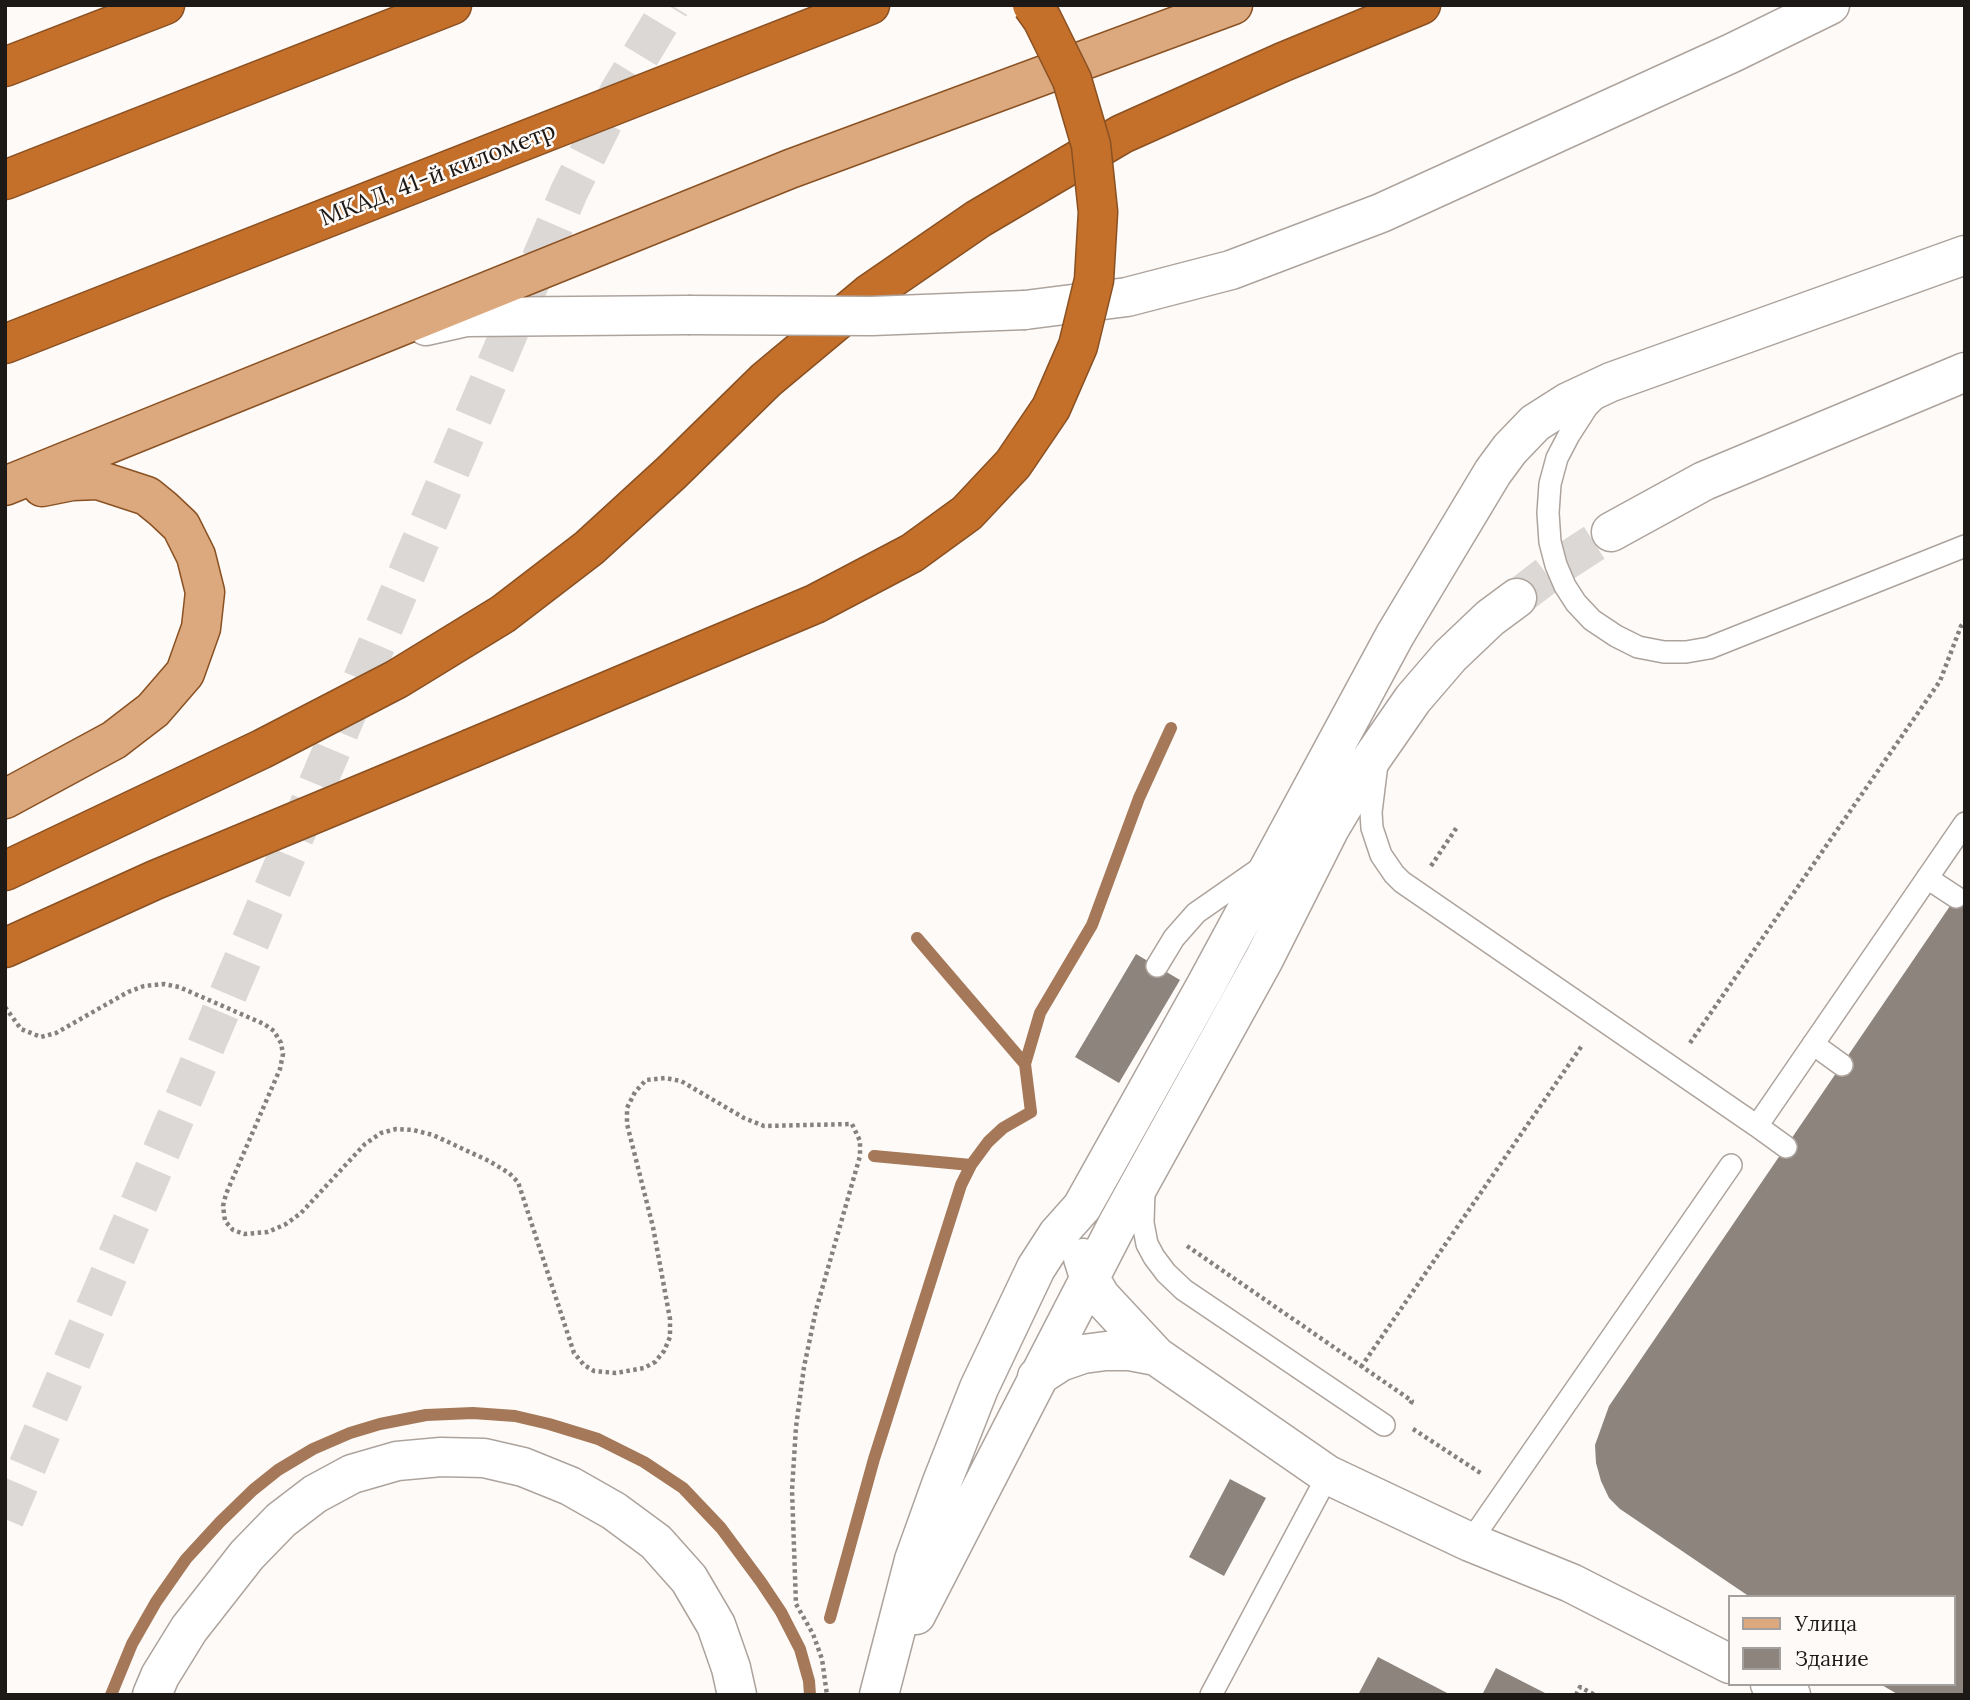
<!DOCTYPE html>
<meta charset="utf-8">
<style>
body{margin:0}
#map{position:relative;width:1970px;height:1700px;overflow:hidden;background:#fefaf7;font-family:Lora,serif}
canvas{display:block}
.frame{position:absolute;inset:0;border:7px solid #1d1917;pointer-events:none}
.legend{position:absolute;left:1728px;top:1595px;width:228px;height:91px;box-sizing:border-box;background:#fefaf7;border:2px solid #a4a09d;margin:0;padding:9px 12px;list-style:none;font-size:21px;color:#1d1917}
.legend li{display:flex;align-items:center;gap:14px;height:35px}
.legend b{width:35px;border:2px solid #a4a09d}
</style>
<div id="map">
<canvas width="1970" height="1700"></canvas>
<div class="frame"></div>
<ul class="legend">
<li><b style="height:9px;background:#dca97f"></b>Улица</li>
<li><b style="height:19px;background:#8d847e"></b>Здание</li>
</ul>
</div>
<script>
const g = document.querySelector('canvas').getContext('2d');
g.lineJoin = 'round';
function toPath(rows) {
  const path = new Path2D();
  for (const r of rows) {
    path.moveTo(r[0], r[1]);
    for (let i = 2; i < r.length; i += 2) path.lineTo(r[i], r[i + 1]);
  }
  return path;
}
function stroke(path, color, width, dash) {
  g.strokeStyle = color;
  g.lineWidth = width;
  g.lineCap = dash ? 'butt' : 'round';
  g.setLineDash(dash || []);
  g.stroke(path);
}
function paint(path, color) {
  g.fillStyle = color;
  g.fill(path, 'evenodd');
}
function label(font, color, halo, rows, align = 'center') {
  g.font = font + ' Lora,serif';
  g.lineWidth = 5;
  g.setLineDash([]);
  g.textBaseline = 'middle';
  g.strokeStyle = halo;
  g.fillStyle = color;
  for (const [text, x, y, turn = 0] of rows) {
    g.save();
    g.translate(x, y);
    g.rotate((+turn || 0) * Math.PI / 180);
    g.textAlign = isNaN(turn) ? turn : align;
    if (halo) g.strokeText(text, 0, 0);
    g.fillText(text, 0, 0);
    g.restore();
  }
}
stroke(toPath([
 [917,938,1025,1064],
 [874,1156,971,1165],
 [830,1618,874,1459,961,1185,971,1165,988,1142,1003,1128,1031,1112,1025,1064,1040,1013,1092,925,1139,798,1171,728],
 [111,1695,132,1644,156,1602,186,1559,220,1522,253,1490,278,1470,313,1449,350,1433,380,1424,426,1415,473,1413,515,1416,549,1424,598,1439,644,1462,683,1488,721,1528,761,1582,781,1612,800,1649,809,1681,810,1695]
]), '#a47858', 12);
paint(toPath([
 [1965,884,1965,1692,1958,1695,1899,1695,1880,1684,1954,1684,1954,1597,1750,1597,1620,1509,1609,1498,1601,1481,1596,1463,1595,1445,1609,1406],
 [1136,954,1180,980,1119,1083,1075,1057],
 [1230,1479,1266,1498,1224,1576,1189,1557],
 [1378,1657,1451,1695,1358,1695],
 [1496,1668,1549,1695,1482,1695]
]), '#8d847e');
stroke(toPath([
 [1517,598,1563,563,1611,532]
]), '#dcd8d5', 38, [38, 19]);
stroke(toPath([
 [5,1519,569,192,619,91,671,5]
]), '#dcd8d5', 38, [38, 19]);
const lane = toPath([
 [1597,397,1587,407,1569,435,1557,458,1550,484,1548,513,1550,542,1556,565,1565,586,1576,603,1592,620,1616,636,1638,647,1664,652,1686,652,1709,648,1965,546],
 [1377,764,1371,812,1372,828,1381,855,1394,874,1402,882,1757,1126,1965,823],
 [1927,878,1956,897],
 [1157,966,1174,938,1196,913,1262,867],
 [1813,1044,1842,1065],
 [1757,1126,1786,1147],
 [1144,1190,1143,1223,1147,1244,1154,1257,1166,1273,1184,1290,1384,1425],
 [1470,1542,1731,1165],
 [1211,1695,1328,1475]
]);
const street = toPath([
 [1025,310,1127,297,1231,270,1381,213,1732,53,1830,5],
 [426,326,466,317,688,315],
 [1611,532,1704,481,1965,372],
 [1083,1258,1089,1277,1101,1297,1156,1356,1328,1475,1470,1542,1571,1583,1730,1664],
 [1037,1377,1060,1362,1083,1354,1106,1351,1130,1351,1156,1356],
 [916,1615,1117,1225,1264,959,1330,828,1370,761,1413,699,1450,656,1490,618,1517,598],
 [1770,1684,1791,1695],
 [152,1695,160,1676,189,1629,247,1555,281,1520,315,1494,352,1474,397,1461,441,1457,484,1458,523,1467,570,1486,614,1511,656,1542,689,1579,716,1625,731,1668,737,1695],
 [879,1695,914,1560,942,1482,979,1388,1036,1268,1058,1234,1082,1207,1206,985,1395,635,1493,472,1510,449,1535,423,1568,402,1611,382,1965,255]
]);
const primary = toPath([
 [5,486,790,169,1233,5],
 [5,799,114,740,153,710,185,673,201,628,205,592,196,556,181,526,163,509,147,496,98,480,72,481,42,487]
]);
const highway = toPath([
 [5,67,165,5],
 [5,180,452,5],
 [5,344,870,5],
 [5,871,262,749,397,679,503,614,589,548,671,473,766,380,869,294,978,219,1122,134,1283,62,1421,5],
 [5,948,155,880,470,749]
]);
stroke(lane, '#ada39d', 24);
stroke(street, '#ada39d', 41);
stroke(primary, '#8a5123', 41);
stroke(highway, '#8a5123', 41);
stroke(toPath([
 [1431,866,1457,827],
 [5,1007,21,1029,41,1037,56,1033,128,992,144,986,164,984,179,987,264,1024,274,1031,281,1043,283,1054,280,1069,226,1194,223,1206,225,1221,233,1230,244,1234,268,1232,286,1224,301,1213,365,1144,381,1133,396,1129,413,1130,433,1135,489,1161,509,1173,518,1182,574,1353,584,1365,594,1371,616,1373,644,1368,655,1362,664,1351,670,1337,670,1319,653,1227,627,1124,627,1108,635,1092,646,1080,665,1078,681,1081,744,1118,764,1126,852,1124,860,1141,860,1156,816,1310,804,1367,796,1427,792,1490,796,1604,813,1634,822,1659,827,1695],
 [1690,1043,1940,681,1961,626,1965,621],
 [1187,1246,1412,1401,1409,1406],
 [1361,1367,1583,1044],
 [1413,1429,1482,1474],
 [1576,1695,1580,1687,1595,1695]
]), '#85817f', 4.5, [3.5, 3.5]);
stroke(lane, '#fff', 21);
stroke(street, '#fff', 38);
stroke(primary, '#dca97f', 38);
stroke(highway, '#c46f2a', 38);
const streetBridge = toPath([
 [688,315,872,316,1025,310]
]);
const highwayBridge = toPath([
 [470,749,815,604,912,553,967,513,1013,464,1051,408,1078,346,1094,280,1098,212,1091,145,1072,80,1042,19,1032,5]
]);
stroke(streetBridge, '#ada39d', 41, []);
stroke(highwayBridge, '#8a5123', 41, []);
stroke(streetBridge, '#fff', 38);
stroke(highwayBridge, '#c46f2a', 38);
label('24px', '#1d1917', '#fefaf7', [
 ["МКАД, 41-й километр",438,175,-21]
]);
</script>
